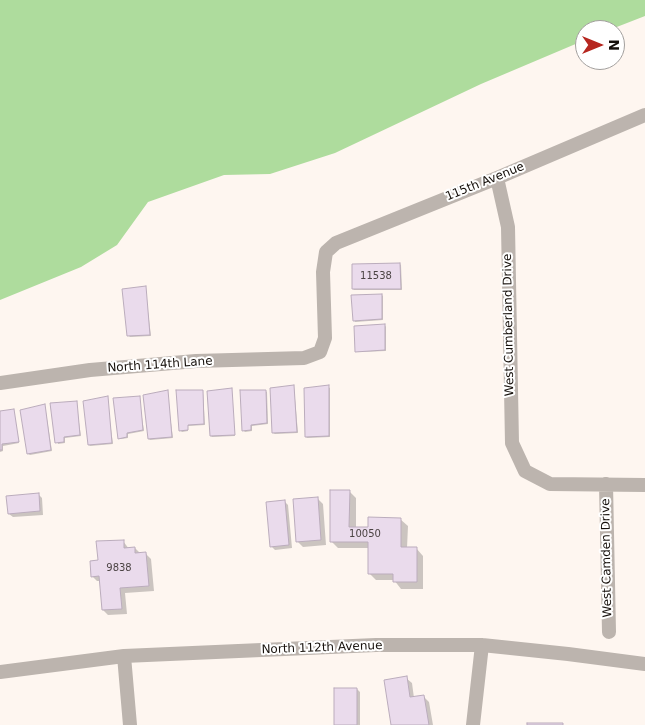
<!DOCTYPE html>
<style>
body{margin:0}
#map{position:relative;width:645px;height:725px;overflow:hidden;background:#fef6f0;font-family:"DejaVu Sans",sans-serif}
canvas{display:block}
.north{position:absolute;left:575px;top:20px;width:50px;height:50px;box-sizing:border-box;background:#fff;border:1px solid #a29f9d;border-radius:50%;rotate:90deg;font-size:14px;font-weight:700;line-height:20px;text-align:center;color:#16100b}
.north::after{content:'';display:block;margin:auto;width:18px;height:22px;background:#b62720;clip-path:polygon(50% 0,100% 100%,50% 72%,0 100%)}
</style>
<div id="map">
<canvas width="645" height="725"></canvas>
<div class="north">N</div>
</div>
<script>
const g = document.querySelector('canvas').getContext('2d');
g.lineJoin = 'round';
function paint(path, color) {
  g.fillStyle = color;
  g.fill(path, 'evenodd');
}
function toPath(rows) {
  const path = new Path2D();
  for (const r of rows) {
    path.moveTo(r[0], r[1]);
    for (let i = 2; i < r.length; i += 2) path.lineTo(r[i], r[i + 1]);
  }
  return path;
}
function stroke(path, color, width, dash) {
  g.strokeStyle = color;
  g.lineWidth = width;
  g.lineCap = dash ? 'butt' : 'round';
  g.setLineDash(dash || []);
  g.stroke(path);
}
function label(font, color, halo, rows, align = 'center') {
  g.font = font + ' "DejaVu Sans",sans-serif';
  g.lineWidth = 4;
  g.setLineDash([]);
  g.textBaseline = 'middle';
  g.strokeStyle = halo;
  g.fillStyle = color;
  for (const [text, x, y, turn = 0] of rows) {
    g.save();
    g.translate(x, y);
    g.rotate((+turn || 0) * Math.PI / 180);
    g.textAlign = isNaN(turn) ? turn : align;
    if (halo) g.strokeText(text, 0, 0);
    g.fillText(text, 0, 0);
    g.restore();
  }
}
paint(toPath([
 [0,0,645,0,645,16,609,30,585,30,585,40,481,84,335,153,270,174,224,175,148,202,117,245,81,267,0,300]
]), '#aedc9d');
paint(toPath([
 [400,264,401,265,402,290,354,290,353,289],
 [145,287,151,336,130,337,129,336],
 [382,295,383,296,383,320,355,322,354,320],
 [385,325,386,327,386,351,358,352,357,351],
 [294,387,298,433,275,434,273,433],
 [328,387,330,388,330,437,307,438,306,437],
 [231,390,235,436,212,437,211,436],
 [202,391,203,393,205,425,188,426,188,431,182,432,180,430],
 [265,391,267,392,268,424,252,426,252,431,245,432,243,430],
 [167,392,173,438,150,440,149,439],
 [139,397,144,431,128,434,128,438,121,439,120,438],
 [107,398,113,444,90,446,89,445],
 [76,402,81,436,65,438,65,443,58,444,52,405],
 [45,406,52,451,30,455,28,454],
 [14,411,19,443,3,446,3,451,0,452,0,412],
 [349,491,356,498,356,528,370,528,400,519,408,526,407,548,416,548,423,556,423,589,401,589,394,580,376,580,369,573,369,548,338,548,331,541],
 [38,494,42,498,43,515,13,517,9,514],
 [317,498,323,504,326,545,303,547,297,541],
 [284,501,288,505,292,548,275,550,271,546],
 [123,541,129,549,135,548,141,554,146,554,151,559,154,591,125,593,127,614,108,615,103,610,101,581,97,581,92,576,99,562],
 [406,678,412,683,414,698,423,696,429,702,433,725,393,725],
 [357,689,360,692,360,725,335,725]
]), '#0003');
const building = toPath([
 [400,263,401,289,352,289,352,264,400,263],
 [146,286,150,335,127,336,122,289,146,286],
 [382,294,382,319,353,321,351,295,382,294],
 [385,324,385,350,355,352,354,326,385,324],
 [294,385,297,432,272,433,270,388,294,385],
 [329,385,329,436,305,437,304,388,329,385],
 [232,388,235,435,210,436,207,391,232,388],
 [168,390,172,437,148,439,143,395,168,390],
 [176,390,203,390,204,424,188,425,188,430,179,431,176,390],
 [240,390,266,390,267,423,251,425,251,430,242,431,240,390],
 [108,396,112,443,88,445,83,401,108,396],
 [140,396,143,430,127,433,127,437,118,439,113,398,140,396],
 [77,401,80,435,64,437,64,442,55,443,50,403,77,401],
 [45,404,51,450,27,454,20,410,45,404],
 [14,409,19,442,2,444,2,450,0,450,0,411,14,409],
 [330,490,350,490,349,527,368,527,368,517,401,518,401,547,417,547,417,582,393,582,393,574,368,574,368,542,330,542,330,490],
 [39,493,40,511,8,514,6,496,39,493],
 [318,497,321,540,296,542,293,499,318,497],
 [285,500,289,545,270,547,266,502,285,500],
 [124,540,124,548,135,547,135,553,146,552,149,586,120,588,122,609,102,610,99,576,91,577,90,561,98,560,96,541,124,540],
 [407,676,410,697,424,695,429,725,391,725,384,680,407,676],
 [334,688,357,688,357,725,334,725,334,688],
 [527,723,563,723,563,725,527,725,527,723]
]);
paint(building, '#eadbec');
stroke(building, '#bbacbc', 1);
stroke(toPath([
 [497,178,508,227,512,443,525,471,550,484,645,485],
 [0,383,90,370,196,361,304,358,320,352,325,338,323,272,326,252,336,243,497,178,645,115],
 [606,484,609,632],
 [124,656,130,725],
 [0,672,124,656,376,645,482,645,568,654,645,664],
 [473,725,482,645]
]), '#bcb4ae', 14);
label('10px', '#4b4343', null, [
 ["11538",376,276],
 ["10050",365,534],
 ["9838",119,568]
]);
label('12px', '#16100b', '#fff', [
 ["115th Avenue",485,182,-22],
 ["West Cumberland Drive",509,325,-91],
 ["North 114th Lane",160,365,-4],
 ["West Camden Drive",607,558,-91],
 ["North 112th Avenue",322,648,-2]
]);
</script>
